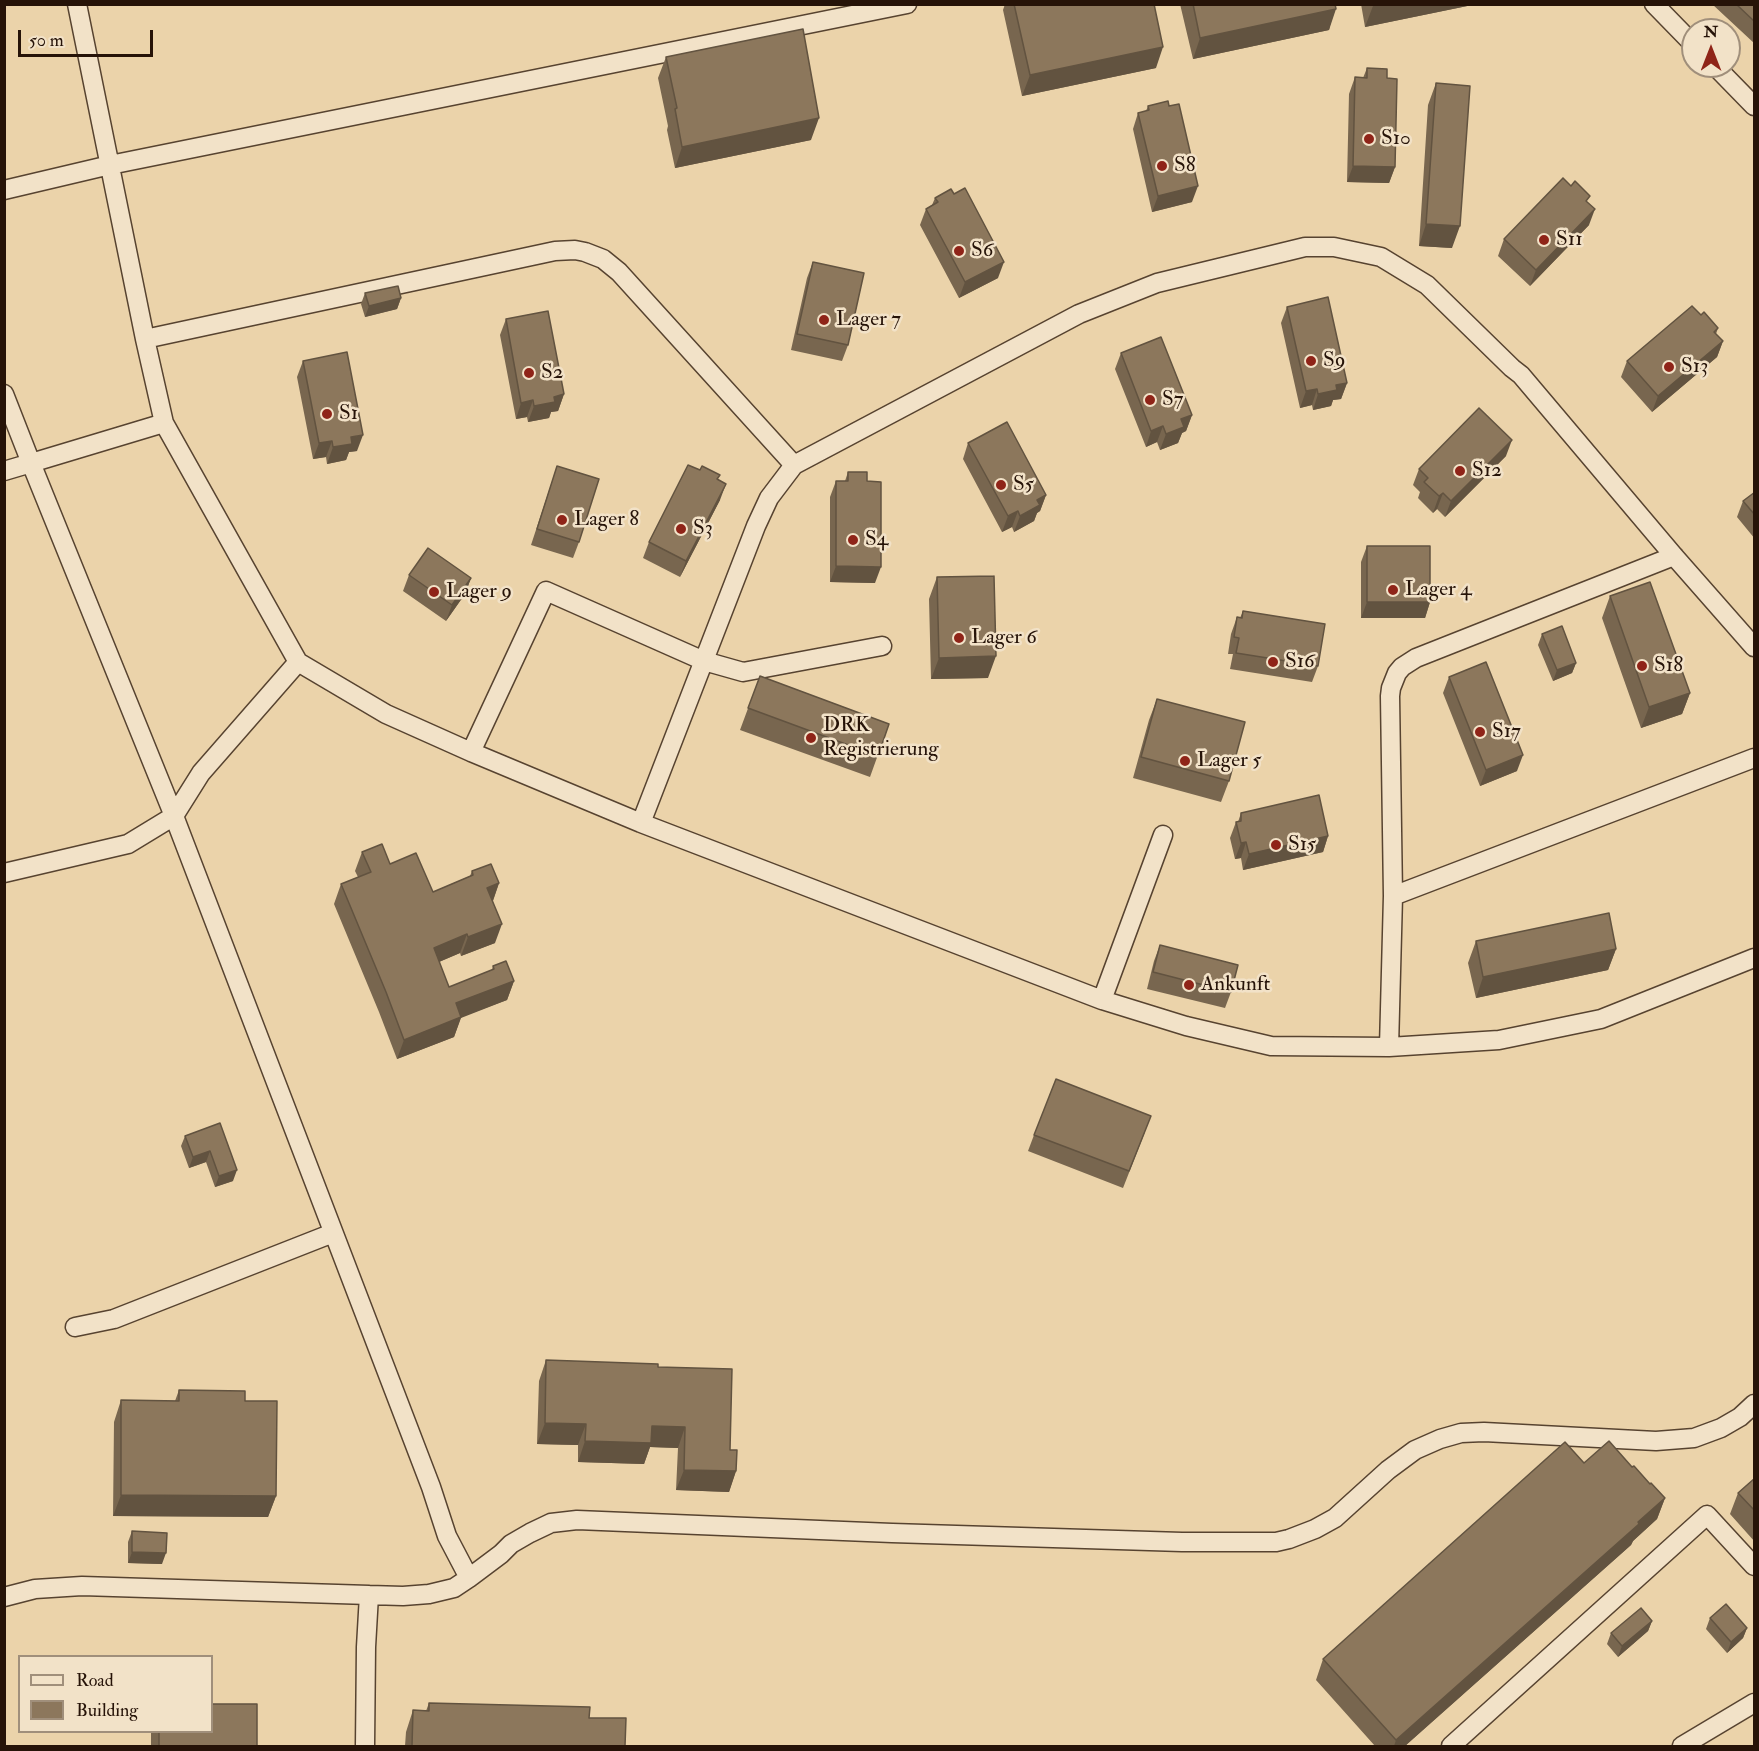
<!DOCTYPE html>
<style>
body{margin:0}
#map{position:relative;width:1759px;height:1751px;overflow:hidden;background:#ebd3aa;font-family:"IM FELL Double Pica",serif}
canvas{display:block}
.frame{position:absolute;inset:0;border:6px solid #261308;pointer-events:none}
.legend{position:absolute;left:18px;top:1655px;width:195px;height:78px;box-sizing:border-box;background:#f2e2c8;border:2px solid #a08f7b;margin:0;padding:8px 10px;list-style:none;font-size:18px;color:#261308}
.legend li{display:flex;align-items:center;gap:12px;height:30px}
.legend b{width:30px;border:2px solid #a08f7b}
.north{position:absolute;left:1681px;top:18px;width:60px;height:60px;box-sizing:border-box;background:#f2e2c8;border:2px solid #a08f7b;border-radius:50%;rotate:0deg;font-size:16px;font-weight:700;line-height:24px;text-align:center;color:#261308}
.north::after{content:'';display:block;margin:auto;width:21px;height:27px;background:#8f2418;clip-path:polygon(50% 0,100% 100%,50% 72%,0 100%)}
.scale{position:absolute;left:18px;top:30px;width:135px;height:27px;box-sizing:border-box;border:3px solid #261308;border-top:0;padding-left:8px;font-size:18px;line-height:21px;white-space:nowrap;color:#261308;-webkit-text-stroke:4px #f2e2c8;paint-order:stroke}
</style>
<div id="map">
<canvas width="1759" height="1751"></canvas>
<div class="frame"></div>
<ul class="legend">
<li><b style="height:8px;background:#f2e2c8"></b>Road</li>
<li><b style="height:16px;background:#8c775c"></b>Building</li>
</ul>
<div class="north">N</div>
<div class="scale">50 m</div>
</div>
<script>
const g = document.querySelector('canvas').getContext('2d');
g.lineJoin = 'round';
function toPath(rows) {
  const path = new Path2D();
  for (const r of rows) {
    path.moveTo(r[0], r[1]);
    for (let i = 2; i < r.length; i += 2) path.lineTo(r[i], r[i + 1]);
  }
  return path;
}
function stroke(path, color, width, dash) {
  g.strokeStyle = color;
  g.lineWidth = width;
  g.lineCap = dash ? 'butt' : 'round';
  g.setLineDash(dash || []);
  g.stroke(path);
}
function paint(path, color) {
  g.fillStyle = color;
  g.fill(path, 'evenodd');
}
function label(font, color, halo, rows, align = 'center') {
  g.font = font + ' "IM FELL Double Pica",serif';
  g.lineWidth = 5;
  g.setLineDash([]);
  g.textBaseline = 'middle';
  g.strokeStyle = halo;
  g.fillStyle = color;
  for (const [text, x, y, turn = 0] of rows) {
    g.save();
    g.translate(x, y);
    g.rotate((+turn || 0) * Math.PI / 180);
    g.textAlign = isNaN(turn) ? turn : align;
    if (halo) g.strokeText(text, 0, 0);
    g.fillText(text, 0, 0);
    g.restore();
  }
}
const minor = toPath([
 [77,4,145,339,164,423,298,662,386,714,471,752,641,823,1102,1000,1186,1026,1271,1046,1389,1047,1499,1040,1601,1019,1754,958],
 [1654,4,1693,44],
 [1715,66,1754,106],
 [4,190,110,165,907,4],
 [145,339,555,251,575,250,585,252,603,259,619,272,794,465,769,498,756,526,641,823],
 [4,394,31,463,4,471],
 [164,423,31,463,174,816,431,1487,447,1536,469,1578,501,1554,511,1544,530,1533,551,1523,577,1520,892,1533,1182,1542,1276,1542,1289,1539,1315,1529,1335,1518,1388,1470,1415,1450,1440,1439,1461,1433,1484,1432,1656,1441,1694,1438,1721,1428,1740,1417,1754,1404],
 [794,465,1079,314,1157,283,1305,247,1334,247,1381,257,1427,285,1512,368,1521,375,1674,556,1754,647],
 [471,752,546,591,704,661,743,672,882,646],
 [4,873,128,844,174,816,201,773,298,662],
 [1393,896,1754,758],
 [1102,1000,1163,835],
 [1389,1047,1393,896,1390,696,1391,688,1397,673,1402,667,1416,658,1674,556],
 [75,1327,114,1319,333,1233],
 [369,1595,403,1596,429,1594,454,1588,469,1578],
 [4,1597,35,1589,82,1586,369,1595,366,1647,365,1746],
 [1451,1746,1707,1515,1754,1566],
 [1682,1746,1754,1703]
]);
stroke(minor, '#574330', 21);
stroke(minor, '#f2e2c8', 18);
paint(toPath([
 [1005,4,1154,4,1156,68,1022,96,1003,10],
 [1180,4,1335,4,1329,30,1193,59],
 [1361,4,1477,4,1365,27],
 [1712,4,1755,4,1755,44],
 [666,57,811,140,675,168,667,130,668,126,658,78],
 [1367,68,1395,167,1389,183,1347,182,1349,94,1355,77,1363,78],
 [1436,83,1452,248,1419,246,1428,105],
 [1148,106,1192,202,1152,212,1133,129,1138,113,1146,111],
 [954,194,998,278,959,298,920,225,926,209,932,205,935,198],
 [1588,202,1589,225,1530,286,1498,256,1504,239],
 [813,262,848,345,842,361,791,350,807,278],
 [365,293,401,298,397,309,365,317,361,304],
 [1287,307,1347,383,1341,399,1333,400,1331,406,1313,410,1312,405,1300,408,1281,323],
 [1701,315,1718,328,1716,334,1723,341,1717,357,1652,412,1621,377,1627,361],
 [506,319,564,394,558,411,551,412,549,418,528,422,527,417,516,419,500,335],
 [1121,353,1192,415,1186,431,1182,433,1178,443,1160,450,1157,442,1146,447,1115,369],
 [303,361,357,451,349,452,346,460,327,464,326,457,313,459,297,377],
 [968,443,1046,495,1040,511,1037,513,1034,521,1014,532,1012,527,1002,532,963,459],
 [1506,456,1445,517,1437,509,1433,513,1418,498,1420,492,1413,485,1419,469],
 [557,466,579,542,573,558,531,545],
 [848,472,867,481,875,583,830,582,830,497,836,481,845,481],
 [718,480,720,500,680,577,643,558,649,542],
 [1755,492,1755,539,1737,517,1743,501],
 [1367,546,1430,602,1425,618,1361,618,1361,562],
 [409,575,471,578,465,594,446,621,403,591],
 [937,577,988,678,931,679,929,599],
 [1610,596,1690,693,1682,714,1641,728,1602,618],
 [1243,611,1318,666,1312,682,1230,669,1233,654,1228,654,1231,634,1237,617,1240,618],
 [1542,634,1576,663,1572,673,1553,681,1538,645],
 [760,676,889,724,870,777,740,730],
 [1449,677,1517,771,1480,786,1443,693],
 [1157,699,1229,781,1221,802,1133,778,1149,720],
 [1241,813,1328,836,1323,852,1243,870,1241,858,1235,859,1230,838,1236,822,1238,822],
 [362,852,390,864,433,892,470,876,472,871,499,883,493,901,495,943,461,956,460,953,439,962,449,987,492,970,493,966,514,981,507,1000,461,1017,454,1037,397,1059,379,1012,334,904,341,884,358,877,355,871],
 [1476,941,1616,949,1608,970,1476,998,1468,963],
 [1160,945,1231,992,1225,1008,1147,989,1154,961],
 [220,1123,233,1181,215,1187,206,1162,189,1168,181,1146,185,1136],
 [1145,1132,1123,1188,1028,1151,1034,1135],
 [546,1360,658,1367,730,1450,736,1471,729,1492,676,1490,678,1448,650,1447,644,1464,578,1462,578,1445,537,1444,539,1381],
 [179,1390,245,1401,276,1496,268,1517,113,1516,114,1422,121,1400,175,1401],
 [1584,1463,1632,1467,1665,1498,1657,1519,1633,1541,1631,1545,1405,1746,1375,1746,1316,1680,1323,1659],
 [1755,1478,1755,1542,1730,1514,1738,1493],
 [132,1531,162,1564,128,1563,128,1542],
 [1710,1618,1747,1628,1743,1638,1727,1653,1706,1629],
 [1652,1621,1648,1631,1618,1657,1607,1644,1611,1633],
 [429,1703,589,1718,625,1746,405,1746,406,1732,413,1710,426,1711],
 [151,1731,212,1731,257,1746,151,1746]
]), '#78664f');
paint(toPath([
 [1380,4,1477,4,1365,27,1373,6],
 [1336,9,1329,30,1193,59,1200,38],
 [1163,47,1156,68,1022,96,1030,75],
 [819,118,811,140,675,168,682,147],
 [1353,166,1395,167,1389,183,1347,182],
 [1198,186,1192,202,1152,212,1158,196],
 [1595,209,1589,225,1530,286,1536,270],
 [1426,224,1460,226,1452,248,1419,246],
 [1004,262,998,278,959,298,965,282],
 [401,298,397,309,365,317,369,306],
 [1723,341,1717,357,1652,412,1658,396],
 [1347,383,1341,399,1333,400,1331,406,1313,410,1318,394,1336,385],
 [1317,389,1312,405,1300,408,1306,391],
 [564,394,558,411,551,412,549,418,528,422,534,406,554,397],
 [533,400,527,417,516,419,521,403],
 [1192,415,1186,431,1182,433,1178,443,1160,450,1166,434,1181,419],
 [1163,426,1157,442,1146,447,1151,431],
 [363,435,357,451,349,452,346,460,327,464,333,447,351,437],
 [1512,440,1506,456,1445,517,1451,501],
 [332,441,326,457,313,459,319,443],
 [726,484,720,500,680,577,686,561],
 [1443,493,1437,509,1433,513,1439,496],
 [1046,495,1040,511,1037,513,1034,521,1014,532,1020,516,1037,500],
 [1018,511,1012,527,1002,532,1008,516],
 [836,566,881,567,875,583,830,582],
 [471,578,465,594,446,621,452,605],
 [1367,602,1430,602,1425,618,1361,618],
 [996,656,988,678,931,679,939,658],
 [1576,663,1572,673,1553,681,1557,670],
 [1690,693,1682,714,1641,728,1649,707],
 [1523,755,1517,771,1480,786,1486,770],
 [1328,836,1323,852,1243,870,1249,854],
 [1246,842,1241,858,1235,859,1241,843],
 [499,883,492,903,487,888],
 [502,924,495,943,461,956,468,937],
 [467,934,460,953,427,967,434,948],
 [1616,949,1608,970,1476,998,1483,977],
 [514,981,507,1000,461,1018,454,1037,397,1059,404,1040,456,1003],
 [210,1151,206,1162,189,1168,193,1157],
 [237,1170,233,1181,215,1187,219,1176],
 [545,1423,586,1424,578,1445,537,1444],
 [652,1426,685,1427,678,1448,650,1447,644,1464,578,1462,585,1441],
 [684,1470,736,1471,729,1492,676,1490],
 [121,1495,276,1496,268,1517,113,1516],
 [1665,1498,1657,1519,1633,1541,1631,1545,1405,1746,1394,1746,1396,1740],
 [132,1552,166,1553,162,1564,128,1563],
 [1652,1621,1648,1631,1618,1657,1622,1646],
 [1747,1628,1743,1638,1727,1653,1731,1642]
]), '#625340');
const building = toPath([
 [1014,4,1154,4,1163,47,1030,75,1014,4],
 [1193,4,1335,4,1336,9,1200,38,1193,4],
 [1736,4,1755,4,1755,22,1736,4],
 [803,29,819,118,682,147,675,109,677,108,666,57,803,29],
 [1367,68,1387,69,1387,78,1397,79,1395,167,1353,166,1355,77,1367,78,1367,68],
 [1436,83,1470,86,1460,226,1426,224,1436,83],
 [1168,101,1169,106,1179,104,1198,186,1158,196,1138,113,1149,110,1148,106,1168,101],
 [1563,178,1571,186,1575,181,1590,196,1586,201,1595,209,1536,270,1504,239,1563,178],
 [965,188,1004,262,965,282,926,209,938,202,935,198,951,189,954,194,965,188],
 [813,262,864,273,848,345,797,334,813,262],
 [398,286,401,298,369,306,365,293,398,286],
 [1328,297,1347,383,1336,385,1337,390,1318,394,1317,389,1306,391,1287,307,1328,297],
 [1692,306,1701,315,1704,312,1718,328,1714,332,1723,341,1658,396,1627,361,1692,306],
 [548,311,564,394,554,397,555,402,534,406,533,400,521,403,506,319,548,311],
 [1161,337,1192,415,1181,419,1184,427,1166,434,1163,426,1151,431,1121,353,1161,337],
 [347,352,363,435,351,437,352,444,333,447,332,441,319,443,303,361,347,352],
 [1479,408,1512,440,1451,501,1443,493,1439,496,1424,482,1428,478,1419,469,1479,408],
 [1007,422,1046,495,1037,500,1040,505,1020,516,1018,511,1008,516,968,443,1007,422],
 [688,465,700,470,702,466,720,475,717,479,726,484,686,561,649,542,688,465],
 [557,466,599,479,579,542,537,529,557,466],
 [848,472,867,472,867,481,881,482,881,567,836,566,836,481,848,481,848,472],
 [1755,492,1755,515,1743,501,1755,492],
 [1367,546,1430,546,1430,602,1367,602,1367,546],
 [428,548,471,578,452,605,409,575,428,548],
 [994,576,996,656,939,658,937,577,994,576],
 [1650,582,1690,693,1649,707,1610,596,1650,582],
 [1243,611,1325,624,1318,666,1236,653,1239,638,1234,637,1237,617,1242,618,1243,611],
 [1562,626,1576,663,1557,670,1542,634,1562,626],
 [1486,662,1523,755,1486,770,1449,677,1486,662],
 [760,676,889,724,878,756,748,708,760,676],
 [1157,699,1245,722,1229,781,1141,757,1157,699],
 [1319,795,1328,836,1249,854,1246,842,1241,843,1236,822,1241,821,1241,813,1319,795],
 [382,844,390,864,416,853,433,892,473,875,472,871,491,864,499,883,487,888,502,924,468,937,467,934,434,948,449,987,494,969,493,966,506,961,514,981,456,1003,461,1017,404,1040,386,992,341,884,371,872,362,852,382,844],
 [1609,913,1616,949,1483,977,1476,941,1609,913],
 [1160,945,1238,965,1231,992,1153,972,1160,945],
 [1056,1079,1151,1116,1129,1171,1034,1135,1056,1079],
 [220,1123,237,1170,219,1176,210,1151,193,1157,185,1136,220,1123],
 [546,1360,658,1364,658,1367,732,1369,730,1450,737,1450,736,1471,684,1470,685,1427,652,1426,651,1443,585,1441,586,1424,545,1423,546,1360],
 [179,1390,245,1391,245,1401,277,1401,276,1496,121,1495,121,1400,179,1401,179,1390],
 [1609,1441,1632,1467,1634,1466,1650,1484,1651,1483,1665,1498,1638,1522,1639,1524,1396,1740,1323,1659,1565,1442,1584,1463,1609,1441],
 [1755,1478,1755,1511,1738,1493,1755,1478],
 [132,1531,167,1533,166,1553,132,1552,132,1531],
 [1726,1604,1747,1628,1731,1642,1710,1618,1726,1604],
 [1641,1608,1652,1621,1622,1646,1611,1633,1641,1608],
 [429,1703,590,1707,589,1718,626,1718,625,1746,412,1746,413,1710,429,1711,429,1703],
 [212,1704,257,1704,257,1746,159,1746,159,1731,212,1731,212,1704]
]);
paint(building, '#8c775c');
stroke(building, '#625340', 1.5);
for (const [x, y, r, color] of [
 [1369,139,6,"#8f2418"],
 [1162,166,6,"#8f2418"],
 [1544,240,6,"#8f2418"],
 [959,251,6,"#8f2418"],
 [824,320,6,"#8f2418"],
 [1311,361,6,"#8f2418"],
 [1669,367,6,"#8f2418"],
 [529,373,6,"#8f2418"],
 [1150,400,6,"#8f2418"],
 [327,414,6,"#8f2418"],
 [1460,471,6,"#8f2418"],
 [1001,485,6,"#8f2418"],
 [562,520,6,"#8f2418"],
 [681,529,6,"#8f2418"],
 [853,540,6,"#8f2418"],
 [1393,590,6,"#8f2418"],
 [434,592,6,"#8f2418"],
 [959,638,6,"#8f2418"],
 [1273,662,6,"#8f2418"],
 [1642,666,6,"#8f2418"],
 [1480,732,6,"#8f2418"],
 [811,738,6,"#8f2418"],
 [1185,761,6,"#8f2418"],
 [1276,845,6,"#8f2418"],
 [1189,985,6,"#8f2418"]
]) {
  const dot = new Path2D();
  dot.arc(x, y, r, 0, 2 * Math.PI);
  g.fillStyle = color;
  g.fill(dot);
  stroke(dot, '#f2e2c8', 2);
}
label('21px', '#261308', '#f2e2c8', [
 ["S10",1381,139],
 ["S8",1174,166],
 ["S11",1556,240],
 ["S6",971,251],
 ["Lager 7",836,320],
 ["S9",1323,361],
 ["S13",1681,367],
 ["S2",541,373],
 ["S7",1162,400],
 ["S1",339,414],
 ["S12",1472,471],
 ["S5",1013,485],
 ["Lager 8",574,520],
 ["S3",693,529],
 ["S4",865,540],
 ["Lager 4",1405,590],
 ["Lager 9",446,592],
 ["Lager 6",971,638],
 ["S16",1285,662],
 ["S18",1654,666],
 ["DRK",823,726],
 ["Registrierung",823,750],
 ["S17",1492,732],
 ["Lager 5",1197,761],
 ["S15",1288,845],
 ["Ankunft",1201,985]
], 'left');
</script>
